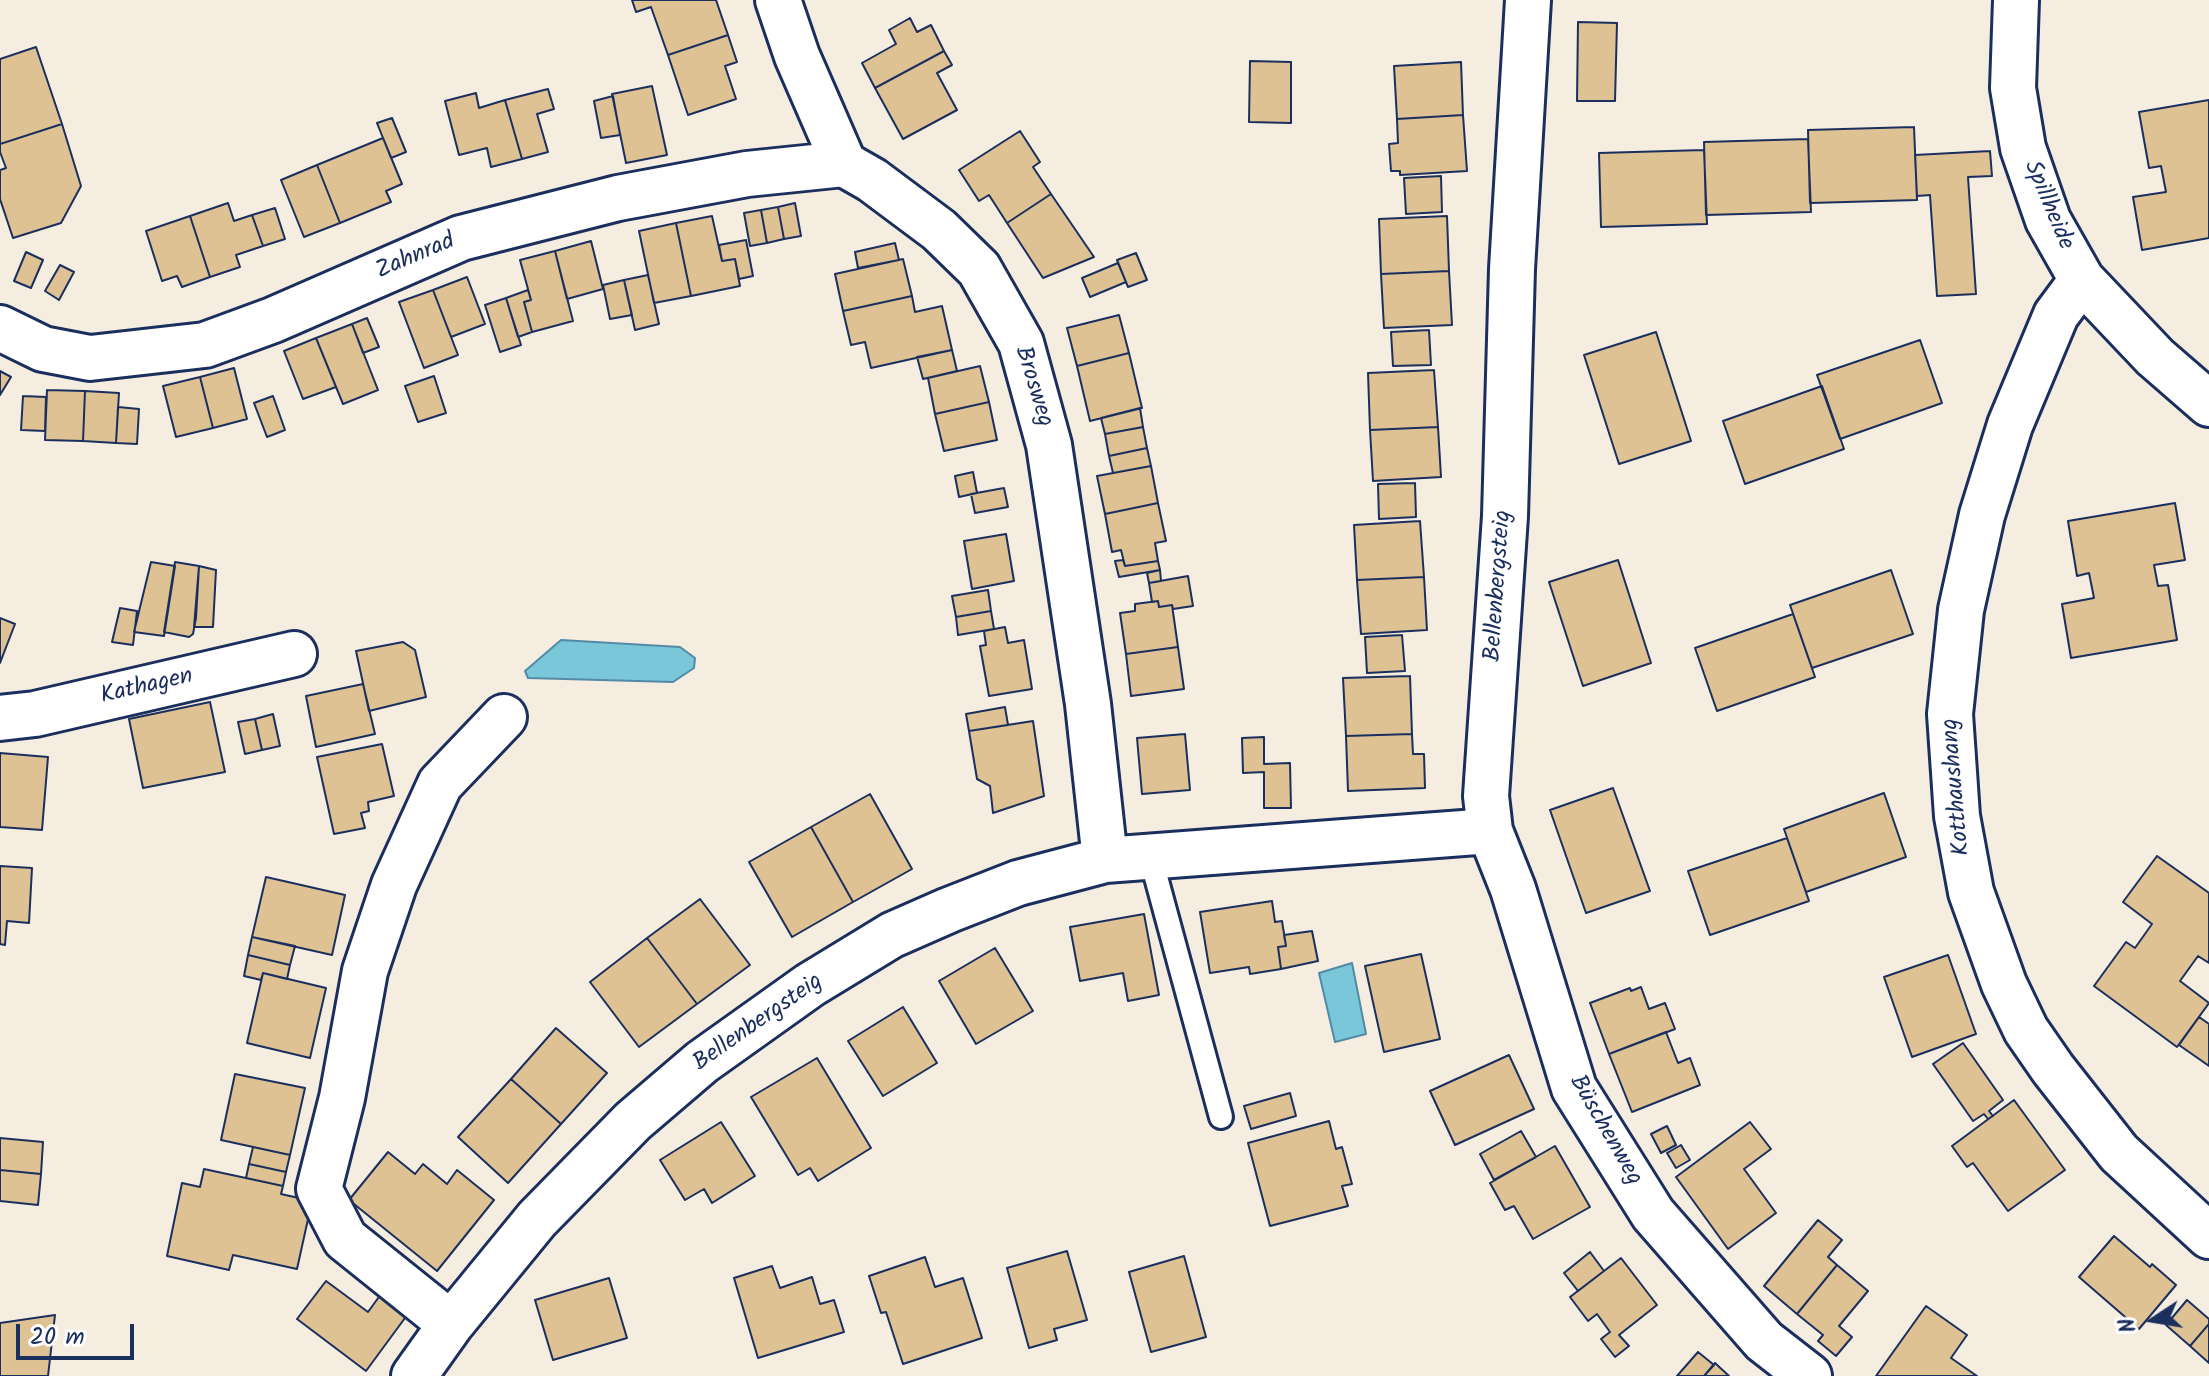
<!DOCTYPE html>
<meta charset="utf-8">
<style>
body{margin:0}
#map{position:relative;width:2209px;height:1376px;overflow:hidden;background:#f5eddf;font-family:Kalam,sans-serif}
canvas{display:block}
.north{position:absolute;left:2113px;top:1280px;width:80px;height:80px;-webkit-text-stroke:6px #fff;paint-order:stroke;rotate:258deg;font-size:22px;font-weight:700;line-height:32px;text-align:center;color:#1b2f5e}
.north::after{content:'';display:block;margin:auto;width:28px;height:36px;background:#1b2f5e;clip-path:polygon(50% 0,100% 100%,50% 72%,0 100%)}
.scale{position:absolute;left:16px;top:1324px;width:118px;height:36px;box-sizing:border-box;border:4px solid #1b2f5e;border-top:0;padding-left:10px;font-size:24px;line-height:28px;white-space:nowrap;color:#1b2f5e;-webkit-text-stroke:6px #fff;paint-order:stroke}
</style>
<div id="map">
<canvas width="2209" height="1376"></canvas>
<div class="north">N</div>
<div class="scale">20 m</div>
</div>
<script>
const g = document.querySelector('canvas').getContext('2d');
g.lineJoin = 'round';
function paint(path, color) {
  g.fillStyle = color;
  g.fill(path, 'evenodd');
}
function toPath(rows) {
  const path = new Path2D();
  for (const r of rows) {
    path.moveTo(r[0], r[1]);
    for (let i = 2; i < r.length; i += 2) path.lineTo(r[i], r[i + 1]);
  }
  return path;
}
function stroke(path, color, width, dash) {
  g.strokeStyle = color;
  g.lineWidth = width;
  g.lineCap = dash ? 'butt' : 'round';
  g.setLineDash(dash || []);
  g.stroke(path);
}
function label(font, color, halo, rows, align = 'center') {
  g.font = font + ' Kalam,sans-serif';
  g.lineWidth = 6;
  g.setLineDash([]);
  g.textBaseline = 'middle';
  g.strokeStyle = halo;
  g.fillStyle = color;
  for (const [text, x, y, turn = 0] of rows) {
    g.save();
    g.translate(x, y);
    g.rotate((+turn || 0) * Math.PI / 180);
    g.textAlign = isNaN(turn) ? turn : align;
    if (halo) g.strokeText(text, 0, 0);
    g.fillText(text, 0, 0);
    g.restore();
  }
}
const water = toPath([
 [561,640,680,647,695,658,694,668,673,682,528,678,525,671,561,640],
 [1352,963,1366,1034,1335,1042,1319,973,1352,963]
]);
paint(water, '#79c7d8');
stroke(water, '#538aa7', 2);
const building = toPath([
 [632,0,716,0,728,35,668,55,651,7,636,12,632,0],
 [910,18,917,32,931,25,944,51,875,88,862,63,896,44,889,30,910,18],
 [1578,22,1617,23,1615,101,1577,101,1578,22],
 [728,35,737,62,725,66,736,99,688,115,668,55,728,35],
 [36,47,62,124,0,144,0,59,36,47],
 [944,51,952,65,937,73,957,110,903,139,875,88,944,51],
 [1250,61,1291,62,1291,123,1249,122,1250,61],
 [1461,62,1463,115,1397,119,1394,66,1461,62],
 [652,86,667,155,626,163,612,94,652,86],
 [548,89,554,109,537,114,548,152,522,159,505,100,548,89],
 [476,93,479,108,505,100,522,159,491,167,487,148,459,155,445,101,476,93],
 [613,96,620,135,601,138,594,101,613,96],
 [2209,100,2209,238,2142,250,2133,197,2166,192,2161,166,2149,168,2139,112,2209,100],
 [1463,115,1467,171,1400,175,1400,171,1391,171,1389,144,1398,143,1397,119,1463,115],
 [392,118,406,152,391,158,377,123,392,118],
 [62,124,81,186,61,223,13,238,0,199,0,170,6,168,0,152,0,144,62,124],
 [1914,127,1917,200,1810,203,1808,130,1914,127],
 [1020,131,1040,162,1033,167,1051,194,1007,223,989,195,979,201,959,170,1020,131],
 [383,138,402,184,386,191,391,202,340,223,317,165,383,138],
 [1808,139,1811,212,1706,215,1704,142,1808,139],
 [1704,150,1707,224,1601,227,1599,153,1704,150],
 [1990,151,1992,176,1968,177,1976,294,1937,296,1930,195,1917,196,1915,155,1990,151],
 [317,165,340,223,304,237,281,180,317,165],
 [1441,176,1442,212,1406,214,1404,178,1441,176],
 [1051,194,1094,257,1043,278,1007,223,1051,194],
 [228,203,234,221,252,215,263,246,236,255,240,267,210,277,190,216,228,203],
 [795,203,801,236,784,239,778,207,795,203],
 [778,207,784,239,767,243,761,210,778,207],
 [275,208,285,239,263,246,252,215,275,208],
 [761,210,767,243,750,246,744,213,761,210],
 [190,216,210,277,182,287,177,276,162,281,146,231,190,216],
 [712,216,722,261,735,259,740,286,691,296,676,223,712,216],
 [1447,216,1449,271,1381,274,1379,219,1447,216],
 [676,223,691,296,654,303,639,231,676,223],
 [746,240,753,276,739,279,735,259,722,261,719,245,746,240],
 [591,241,603,289,567,299,555,251,591,241],
 [895,243,899,260,858,268,855,252,895,243],
 [555,251,573,321,532,332,524,302,531,300,520,260,555,251],
 [26,252,43,260,31,288,14,281,26,252],
 [1136,253,1147,280,1128,287,1117,260,1136,253],
 [903,259,912,296,843,311,835,274,903,259],
 [1118,263,1126,282,1090,297,1082,278,1118,263],
 [60,265,74,272,59,300,45,291,60,265],
 [1449,271,1452,325,1384,328,1381,274,1449,271],
 [648,275,659,324,635,330,624,280,648,275],
 [467,277,485,324,451,337,433,290,467,277],
 [624,280,632,315,610,319,603,285,624,280],
 [433,290,458,355,424,368,399,302,433,290],
 [528,290,531,300,524,302,532,332,518,337,506,298,528,290],
 [912,296,915,312,942,306,952,350,871,368,865,342,851,345,843,311,912,296],
 [506,298,521,345,500,352,485,305,506,298],
 [1119,315,1129,353,1077,366,1067,328,1119,315],
 [367,318,379,347,363,353,352,324,367,318],
 [352,324,378,390,343,404,316,338,352,324],
 [1429,330,1431,365,1393,366,1391,332,1429,330],
 [1656,332,1691,441,1619,464,1584,355,1656,332],
 [316,338,336,387,303,399,284,351,316,338],
 [1920,340,1942,403,1840,439,1817,375,1920,340],
 [952,350,957,371,923,379,917,357,952,350],
 [1129,353,1142,408,1090,421,1077,366,1129,353],
 [980,366,989,402,935,414,928,378,980,366],
 [234,368,247,419,213,428,200,377,234,368],
 [1434,370,1438,427,1370,430,1368,373,1434,370],
 [0,371,11,377,0,395,0,371],
 [434,376,446,413,418,422,405,386,434,376],
 [200,377,213,428,176,437,163,386,200,377],
 [1822,386,1844,449,1745,484,1723,421,1822,386],
 [47,390,85,391,83,441,45,440,47,390],
 [85,391,119,393,116,443,83,441,85,391],
 [23,396,46,397,45,431,21,430,23,396],
 [273,396,285,430,267,437,254,403,273,396],
 [989,402,997,440,944,451,935,414,989,402],
 [118,407,139,409,137,444,116,443,118,407],
 [1140,408,1143,427,1105,434,1101,418,1140,408],
 [1143,427,1147,448,1109,456,1105,434,1143,427],
 [1438,427,1441,477,1373,481,1370,430,1438,427],
 [1147,448,1151,466,1113,473,1109,456,1147,448],
 [1151,466,1158,503,1105,514,1097,476,1151,466],
 [973,472,977,493,959,497,955,476,973,472],
 [1415,483,1416,517,1379,519,1378,484,1415,483],
 [1004,488,1008,507,975,513,971,494,1004,488],
 [1158,503,1166,541,1155,543,1158,561,1125,566,1121,550,1112,552,1105,514,1158,503],
 [2175,503,2185,560,2154,565,2158,586,2168,585,2177,640,2071,658,2062,604,2094,598,2089,573,2077,576,2068,521,2175,503],
 [1420,521,1424,577,1357,580,1354,525,1420,521],
 [1006,534,1014,581,972,589,964,541,1006,534],
 [1123,560,1125,566,1158,561,1160,570,1119,577,1115,561,1123,560],
 [1618,560,1651,663,1583,686,1549,582,1618,560],
 [151,562,175,566,164,636,134,632,151,562],
 [175,562,199,566,196,618,193,634,189,637,164,632,175,562],
 [199,566,216,570,213,627,194,627,199,566],
 [1160,570,1161,581,1149,583,1147,573,1160,570],
 [1891,570,1913,634,1812,668,1790,605,1891,570],
 [1188,576,1193,606,1173,609,1172,605,1159,607,1158,601,1152,602,1149,583,1188,576],
 [1424,577,1427,630,1361,634,1357,580,1424,577],
 [988,590,991,611,956,617,952,596,988,590],
 [1158,601,1159,607,1172,605,1178,647,1126,654,1120,613,1135,611,1135,604,1158,601],
 [120,608,137,611,133,645,112,642,120,608],
 [991,611,994,629,958,635,956,617,991,611],
 [1793,614,1815,677,1717,711,1695,648,1793,614],
 [0,618,15,624,0,663,0,618],
 [1005,627,1008,643,1024,640,1032,689,989,696,980,646,986,645,984,631,1005,627],
 [1402,635,1405,671,1367,673,1365,637,1402,635],
 [403,642,415,650,426,697,369,711,356,651,403,642],
 [1178,647,1184,689,1131,696,1126,654,1178,647],
 [1410,676,1412,734,1346,736,1343,678,1410,676],
 [363,684,375,734,316,747,306,696,363,684],
 [210,702,225,772,143,788,129,719,210,702],
 [1005,707,1008,725,969,731,966,714,1005,707],
 [273,714,280,746,262,750,255,719,273,714],
 [255,719,262,750,245,754,238,722,255,719],
 [1033,721,1044,796,993,813,990,786,977,779,969,731,1033,721],
 [1185,734,1190,790,1142,794,1137,738,1185,734],
 [1412,734,1413,754,1424,754,1425,788,1348,791,1346,736,1412,734],
 [1264,737,1264,764,1290,763,1291,808,1264,808,1264,772,1243,773,1242,738,1264,737],
 [382,744,394,796,368,802,369,811,361,813,365,828,334,834,317,757,382,744],
 [0,753,48,757,42,830,0,827,0,753],
 [1613,788,1650,891,1586,913,1550,810,1613,788],
 [1884,793,1906,857,1806,892,1784,829,1884,793],
 [870,794,912,869,853,902,811,827,870,794],
 [811,827,853,902,792,937,749,862,811,827],
 [1787,838,1809,901,1710,935,1688,871,1787,838],
 [2157,856,2209,893,2209,963,2198,956,2180,981,2209,1003,2177,1047,2094,986,2126,942,2135,948,2152,924,2123,902,2157,856],
 [0,866,32,868,29,923,7,921,5,945,0,944,0,866],
 [266,877,345,895,332,955,252,937,266,877],
 [700,899,750,965,697,1004,647,938,700,899],
 [1272,901,1275,922,1282,921,1286,946,1278,947,1281,969,1250,974,1249,967,1210,973,1200,912,1272,901],
 [1144,914,1159,995,1128,1001,1123,973,1080,981,1070,927,1144,914],
 [1312,931,1318,961,1281,969,1278,947,1286,946,1284,935,1312,931],
 [252,937,295,946,290,965,248,955,252,937],
 [647,938,697,1004,639,1047,590,982,647,938],
 [995,948,1033,1011,976,1044,939,981,995,948],
 [1421,954,1440,1039,1384,1052,1365,966,1421,954],
 [248,955,290,965,287,979,263,973,261,980,244,976,248,955],
 [1948,955,1976,1034,1912,1057,1884,977,1948,955],
 [263,973,326,988,310,1058,247,1043,263,973],
 [1641,987,1649,1009,1665,1003,1675,1029,1609,1054,1590,1003,1630,988,1631,991,1641,987],
 [903,1007,937,1063,883,1096,848,1041,903,1007],
 [2199,1017,2209,1024,2209,1066,2179,1045,2199,1017],
 [556,1028,607,1073,561,1124,511,1079,556,1028],
 [1666,1032,1678,1063,1690,1058,1700,1085,1632,1112,1609,1054,1666,1032],
 [1963,1043,2003,1100,1989,1111,1993,1116,1988,1119,1984,1114,1973,1121,1933,1064,1963,1043],
 [1509,1055,1534,1109,1455,1145,1430,1091,1509,1055],
 [817,1058,871,1148,818,1181,810,1168,798,1175,751,1097,817,1058],
 [235,1074,305,1088,290,1155,221,1140,235,1074],
 [511,1079,561,1124,508,1183,458,1137,511,1079],
 [1290,1093,1296,1116,1251,1129,1244,1106,1290,1093],
 [2014,1100,2065,1170,2008,1211,1973,1163,1967,1167,1952,1146,2014,1100],
 [1329,1121,1336,1149,1342,1147,1352,1184,1342,1186,1348,1206,1270,1226,1248,1143,1329,1121],
 [721,1122,755,1176,712,1203,704,1189,685,1200,660,1160,721,1122],
 [1750,1122,1771,1149,1744,1169,1776,1213,1728,1249,1676,1177,1750,1122],
 [1667,1126,1676,1145,1661,1153,1651,1134,1667,1126],
 [1521,1131,1536,1157,1494,1180,1480,1154,1521,1131],
 [0,1138,43,1142,41,1174,0,1170,0,1138],
 [1681,1145,1690,1160,1676,1168,1667,1153,1681,1145],
 [1555,1146,1590,1207,1533,1239,1514,1206,1505,1210,1490,1183,1555,1146],
 [253,1147,290,1155,286,1172,249,1164,253,1147],
 [388,1152,415,1174,423,1164,447,1184,457,1170,494,1200,437,1271,349,1200,388,1152],
 [249,1164,286,1172,283,1186,246,1178,249,1164],
 [204,1169,283,1186,281,1194,312,1201,297,1269,233,1255,229,1270,167,1256,182,1183,200,1187,204,1169],
 [0,1170,41,1174,38,1205,0,1201,0,1170],
 [1818,1220,1842,1240,1828,1257,1837,1265,1797,1314,1764,1286,1818,1220],
 [2114,1236,2150,1267,2152,1264,2176,1285,2139,1329,2079,1277,2114,1236],
 [1067,1251,1087,1320,1054,1329,1057,1340,1029,1348,1007,1268,1067,1251],
 [1590,1252,1604,1271,1578,1291,1564,1273,1590,1252],
 [1184,1256,1206,1337,1151,1352,1129,1272,1184,1256],
 [925,1257,935,1287,963,1278,982,1338,903,1364,886,1312,881,1313,869,1276,925,1257],
 [1621,1258,1657,1305,1619,1335,1629,1346,1615,1357,1601,1339,1610,1332,1597,1314,1588,1321,1570,1297,1621,1258],
 [1837,1265,1868,1291,1839,1326,1852,1337,1836,1356,1818,1341,1823,1335,1797,1314,1837,1265],
 [772,1266,780,1288,812,1277,820,1304,834,1300,844,1332,758,1358,734,1278,772,1266],
 [609,1278,627,1338,553,1360,535,1300,609,1278],
 [326,1281,368,1312,389,1283,416,1303,366,1371,297,1319,326,1281],
 [2187,1300,2209,1319,2209,1324,2190,1346,2166,1325,2187,1300],
 [1926,1306,1967,1335,1951,1358,1977,1376,1876,1376,1926,1306],
 [55,1315,48,1376,0,1376,0,1323,55,1315],
 [2209,1324,2209,1363,2190,1346,2209,1324],
 [1698,1352,1714,1365,1704,1376,1677,1376,1698,1352],
 [1715,1363,1729,1376,1704,1376,1715,1363]
]);
paint(building, '#dec293');
stroke(building, '#1b2f5e', 2);
const lane = toPath([
 [1150,855,1221,1117]
]);
const street = toPath([
 [778,0,797,56,844,164,872,180,939,230,979,269,1021,343,1049,445,1088,704,1105,860],
 [1528,0,1512,269,1505,516,1486,796,1490,831,1513,889,1574,1088,1653,1214,1764,1341,1809,1376],
 [2016,0,2013,88,2023,148,2048,220,2082,280,2155,357,2209,404],
 [2082,280,2056,315,2010,425,1982,515,1961,610,1950,714,1957,816,1971,892,2004,984,2026,1030,2053,1069,2119,1153,2209,1236],
 [0,328,43,349,90,358,205,345,273,320,461,238,618,198,747,174,844,164],
 [0,718,35,714,294,654],
 [451,1324,345,1239,319,1189,342,1098,365,971,394,885,440,784,504,717],
 [414,1376,451,1324,537,1219,633,1121,702,1062,810,985,892,935,949,910,1018,883,1105,860,1490,831]
]);
stroke(lane, '#1b2f5e', 28);
stroke(street, '#1b2f5e', 50);
stroke(lane, '#fff', 22);
stroke(street, '#fff', 44);
label('24px', '#1b2f5e', '#fff', [
 ["Spillheide",2047,206,67],
 ["Zahnrad",416,258,-23],
 ["Brosweg",1032,387,73],
 ["Bellenbergsteig",1500,586,-86],
 ["Kathagen",147,688,-13],
 ["Kotthaushang",1958,787,-95],
 ["Bellenbergsteig",759,1024,-35],
 ["Büschenweg",1604,1131,60]
]);
</script>
